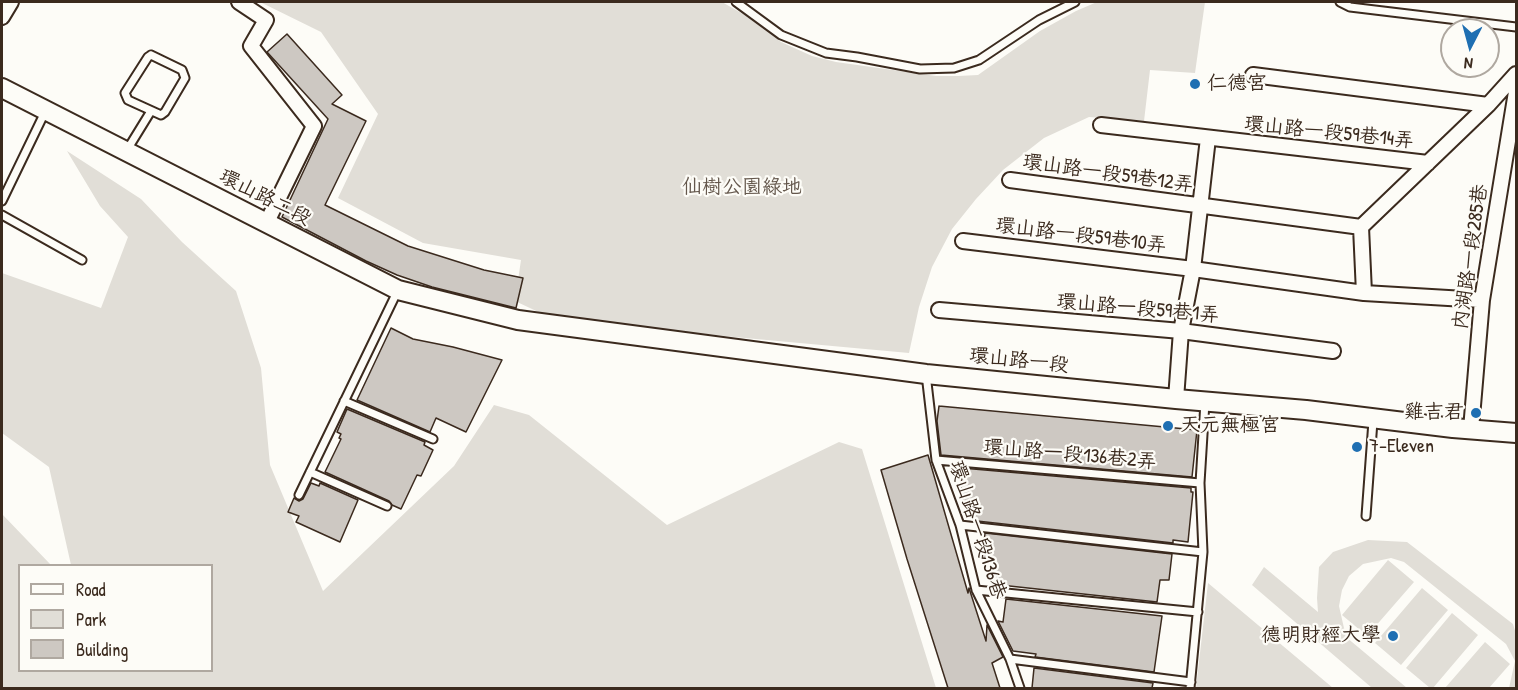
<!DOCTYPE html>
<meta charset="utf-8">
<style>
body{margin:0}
#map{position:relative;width:1518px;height:690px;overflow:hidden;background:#fdfcf7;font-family:"Patrick Hand",sans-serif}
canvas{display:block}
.frame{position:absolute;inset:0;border:3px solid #3b2a1e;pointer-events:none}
.legend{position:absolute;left:18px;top:564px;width:195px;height:108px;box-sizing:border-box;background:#fdfcf7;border:2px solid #afa8a0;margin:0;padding:8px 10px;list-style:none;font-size:18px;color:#3b2a1e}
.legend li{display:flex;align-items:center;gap:12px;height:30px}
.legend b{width:30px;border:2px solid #afa8a0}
.north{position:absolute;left:1440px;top:18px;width:60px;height:60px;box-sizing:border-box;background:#fdfcf7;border:2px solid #afa8a0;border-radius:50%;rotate:186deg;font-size:16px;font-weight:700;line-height:24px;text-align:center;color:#3b2a1e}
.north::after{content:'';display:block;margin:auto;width:21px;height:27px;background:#1f6fb2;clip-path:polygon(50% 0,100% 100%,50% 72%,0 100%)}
</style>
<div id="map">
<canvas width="1518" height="690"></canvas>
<div class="frame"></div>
<ul class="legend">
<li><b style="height:8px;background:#fdfcf7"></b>Road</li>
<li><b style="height:16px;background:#e1ded7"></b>Park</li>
<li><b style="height:16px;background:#cdc8c2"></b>Building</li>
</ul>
<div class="north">N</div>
</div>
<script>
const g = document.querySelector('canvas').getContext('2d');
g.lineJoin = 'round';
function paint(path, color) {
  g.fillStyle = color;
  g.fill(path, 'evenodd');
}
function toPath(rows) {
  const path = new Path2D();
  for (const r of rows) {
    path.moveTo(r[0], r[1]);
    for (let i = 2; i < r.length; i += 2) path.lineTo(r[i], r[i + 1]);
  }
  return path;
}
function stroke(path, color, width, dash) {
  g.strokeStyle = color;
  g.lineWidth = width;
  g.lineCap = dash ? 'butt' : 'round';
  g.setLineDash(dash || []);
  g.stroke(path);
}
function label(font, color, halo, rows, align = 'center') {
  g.font = font + ' "Patrick Hand","LXGW WenKai TC",sans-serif';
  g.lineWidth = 4.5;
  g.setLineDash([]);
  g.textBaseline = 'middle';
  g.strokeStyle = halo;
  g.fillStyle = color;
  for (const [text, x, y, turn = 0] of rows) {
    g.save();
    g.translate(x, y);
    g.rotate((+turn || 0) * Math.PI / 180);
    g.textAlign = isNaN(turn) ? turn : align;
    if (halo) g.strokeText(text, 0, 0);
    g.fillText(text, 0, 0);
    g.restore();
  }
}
paint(toPath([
 [260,2,722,2,743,14,781,42,812,56,836,62,936,76,958,76,978,75,1040,31,1076,11,1097,2,1205,2,1195,73,1150,70,1144,121,1089,117,1044,138,1003,170,976,199,952,229,932,267,919,307,909,353,734,337,549,317,515,301,521,260,423,243,338,198,378,114,321,32],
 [67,151,141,199,182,242,236,291,261,368,270,465,323,591,454,466,494,405,529,415,667,525,839,442,862,449,936,688,2,688,2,514,51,565,20,566,20,670,212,670,212,566,71,565,49,467,2,433,2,273,101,308,128,237,100,206],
 [1368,540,1407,542,1513,624,1516,634,1516,688,1509,688,1515,661,1506,644,1404,562,1391,558,1363,564,1349,576,1342,590,1339,606,1346,637,1407,688,1372,688,1252,585,1264,567,1318,612,1317,598,1319,567,1333,552],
 [1388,560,1414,582,1367,636,1342,615],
 [1208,583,1333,688,1196,688],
 [1422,588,1448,610,1401,665,1375,643],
 [1452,613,1478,635,1433,688,1430,688,1406,668],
 [1485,642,1510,664,1489,688,1445,688]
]), '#e1ded7');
const building = toPath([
 [287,34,342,95,332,104,366,121,325,205,408,246,484,270,523,278,516,308,432,287,397,275,366,261,282,217,328,119,267,52,287,34],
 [391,328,413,339,453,347,502,360,466,432,436,418,430,432,357,400,391,328],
 [939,406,1197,430,1192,477,941,455,937,421,939,406],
 [347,409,425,442,424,445,433,450,421,476,417,475,401,509,392,505,389,501,325,472,341,439,339,438,341,434,337,432,347,409],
 [928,455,968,593,969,588,986,641,987,625,1003,657,992,663,1000,688,948,688,907,559,881,470,928,455],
 [962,468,1191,488,1191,492,1193,492,1188,542,1173,540,1173,543,977,521,961,497,962,468],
 [311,483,319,486,320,483,358,500,340,542,296,522,299,516,288,512,294,498,299,501,303,499,311,483],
 [985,533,1172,554,1169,580,1160,580,1157,602,991,584,993,559,982,558,985,533],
 [1006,599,1162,616,1154,672,1035,657,1036,654,1013,651,998,621,1003,622,1006,599],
 [1034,668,1153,683,1152,688,1032,688,1034,668]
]);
paint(building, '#cdc8c2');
stroke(building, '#3b2a1e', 1.5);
const service = toPath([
 [736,2,781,35,826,53,857,57,920,69,954,68,979,60,1039,20,1075,2],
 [1340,2,1350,7,1516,27],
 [151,55,182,70,185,78,165,112,161,115,128,100,125,93,148,57,151,55],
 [127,150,151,111],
 [2,201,45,112],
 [2,215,82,260],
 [926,374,936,460,960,525,976,590,1010,659,1020,688],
 [344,401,433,439],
 [936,460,1200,483],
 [310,472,387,506],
 [299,495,398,290],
 [1366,516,1373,421],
 [960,525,1203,552],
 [976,590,1198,612],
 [1010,659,1191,682],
 [1190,688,1203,552,1200,483,1205,402]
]);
const minor = toPath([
 [239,2,266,20,251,46,314,126,266,224],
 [2,17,11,2],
 [1253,75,1488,105],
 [1101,125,1428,163],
 [1010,180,1361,227],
 [963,241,1193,269,1364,293,1482,300],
 [1364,293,1361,227,1488,105,1516,74],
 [939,310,1181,331,1333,351],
 [1176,399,1181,331,1193,269,1208,138],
 [1471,429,1482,300,1516,92]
]);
const tertiary = toPath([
 [2,88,398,290,518,320,926,374,1176,399,1306,410,1453,428,1516,433]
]);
stroke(service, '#3b2a1e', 11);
stroke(minor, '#3b2a1e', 18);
stroke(tertiary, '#3b2a1e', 22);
stroke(service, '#fdfcf7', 7);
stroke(minor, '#fdfcf7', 14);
stroke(tertiary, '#fdfcf7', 18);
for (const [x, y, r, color] of [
 [1195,84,6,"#1f6fb2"],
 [1476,413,6,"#1f6fb2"],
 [1168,426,6,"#1f6fb2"],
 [1357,447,6,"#1f6fb2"],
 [1393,636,6,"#1f6fb2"]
]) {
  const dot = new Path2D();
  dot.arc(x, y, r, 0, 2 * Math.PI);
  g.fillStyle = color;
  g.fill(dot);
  stroke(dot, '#fdfcf7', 2);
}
label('20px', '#3b2a1e', '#fdfcf7', [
 ["仁德宮",1207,84],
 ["雞吉君",1464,413,"right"],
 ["天元無極宮",1180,426],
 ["7-Eleven",1369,447],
 ["德明財經大學",1381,636,"right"]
], 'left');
label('20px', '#3b2a1e', '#fdfcf7', [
 ["環山路一段59巷14弄",1329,133,6],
 ["環山路一段59巷12弄",1108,174,8],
 ["環山路二段",265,198,27],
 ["環山路一段59巷10弄",1081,236,7],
 ["內湖路一段285巷",1471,257,-82],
 ["環山路一段59巷1弄",1138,309,5],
 ["環山路一段",1019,361,6],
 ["環山路一段136巷2弄",1070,455,5],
 ["環山路一段136巷",977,530,72]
]);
label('20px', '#64574c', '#fdfcf7', [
 ["仙樹公園綠地",742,188]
]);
</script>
